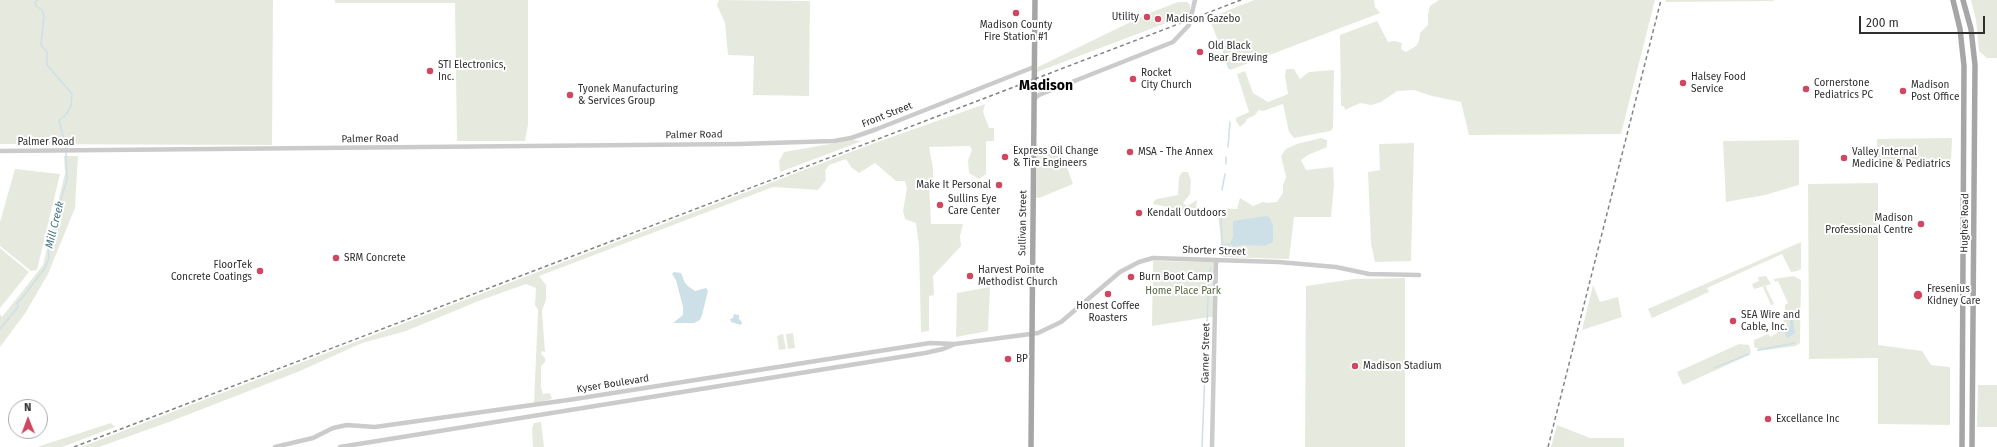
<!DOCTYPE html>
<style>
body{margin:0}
#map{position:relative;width:1997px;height:447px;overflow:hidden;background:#fff;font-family:"Fira Sans",sans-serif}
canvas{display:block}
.north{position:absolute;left:8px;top:399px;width:40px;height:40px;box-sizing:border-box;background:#fff;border:1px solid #ababab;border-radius:50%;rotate:359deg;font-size:11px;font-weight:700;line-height:16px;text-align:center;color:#2e2e2e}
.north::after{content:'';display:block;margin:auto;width:14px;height:18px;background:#cf4761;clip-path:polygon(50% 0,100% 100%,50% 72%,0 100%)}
.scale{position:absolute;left:1859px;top:16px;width:126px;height:18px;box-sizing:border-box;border:2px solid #2e2e2e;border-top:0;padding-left:5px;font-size:12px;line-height:14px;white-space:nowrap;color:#2e2e2e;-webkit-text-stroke:3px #fff;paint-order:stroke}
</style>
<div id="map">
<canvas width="1997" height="447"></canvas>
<div class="north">N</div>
<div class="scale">200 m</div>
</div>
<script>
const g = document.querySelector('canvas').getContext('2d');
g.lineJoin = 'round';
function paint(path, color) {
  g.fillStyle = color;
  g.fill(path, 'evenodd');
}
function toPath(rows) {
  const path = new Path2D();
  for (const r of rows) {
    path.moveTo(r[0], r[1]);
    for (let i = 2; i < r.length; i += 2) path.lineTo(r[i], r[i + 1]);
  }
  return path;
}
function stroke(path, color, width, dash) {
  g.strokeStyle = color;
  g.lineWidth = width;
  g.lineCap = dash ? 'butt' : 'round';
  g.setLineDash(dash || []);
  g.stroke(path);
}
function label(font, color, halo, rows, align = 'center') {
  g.font = font + ' "Fira Sans",sans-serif';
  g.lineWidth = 4;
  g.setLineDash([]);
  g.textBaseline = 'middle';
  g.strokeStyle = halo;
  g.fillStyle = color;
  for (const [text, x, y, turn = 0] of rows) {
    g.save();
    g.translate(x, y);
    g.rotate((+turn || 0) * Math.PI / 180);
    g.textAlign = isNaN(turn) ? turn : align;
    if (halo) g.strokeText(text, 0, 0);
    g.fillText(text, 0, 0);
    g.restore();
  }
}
paint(toPath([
 [0,0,273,0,272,145,0,144],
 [335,0,528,0,528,125,525,141,457,141,455,3,335,3],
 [719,0,810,1,809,96,753,95,754,56,728,55,725,23,717,5],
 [1254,0,1374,0,1375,7,1380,13,1230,70,1209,18],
 [1439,0,1655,0,1621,134,1469,135,1461,102,1432,96,1414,90,1397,91,1381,102,1371,105,1360,103,1345,110,1344,106,1341,106,1340,35,1377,21,1388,42,1395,41,1402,43,1401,49,1406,52,1416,46,1419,41,1420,33,1428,25,1428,14,1430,6],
 [1666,0,1773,0,1774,1,1665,2],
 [1971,0,1997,0,1997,58,1987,58,1979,51,1976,20],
 [1178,2,1187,2,1190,5,1190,14,1037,72,1038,67,1147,14],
 [1286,69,1294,69,1300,79,1309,72,1334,70,1333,128,1330,131,1294,138,1289,132,1283,104,1263,111,1259,110,1255,115,1247,119,1245,123,1240,127,1236,121,1236,118,1249,112,1237,74,1245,71,1253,93,1268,102,1288,94,1285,76],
 [985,104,983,112,989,128,994,128,994,141,986,141,986,174,979,179,969,173,968,160,972,150,970,146,929,147,933,168,933,177,929,180,931,224,963,224,960,236,961,246,933,276,934,295,929,296,929,331,921,332,919,246,916,223,905,219,903,211,907,188,905,181,896,181,875,163,859,173,852,168,846,159,829,165,825,171,826,180,818,190,773,187,539,276,546,285,546,299,542,311,545,352,542,351,541,354,545,358,545,362,541,366,541,387,543,394,550,393,552,399,534,403,538,310,535,305,536,288,526,284,481,300,406,331,362,343,300,371,169,422,99,447,81,447,869,145],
 [1321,138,1327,140,1327,147,1308,155,1301,160,1306,170,1333,167,1334,185,1331,217,1294,217,1289,259,1223,257,1218,214,1219,208,1237,209,1240,198,1253,206,1263,202,1268,203,1277,202,1283,193,1283,185,1286,177,1281,156,1286,149,1297,144],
 [1952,138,1951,163,1877,163,1877,139],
 [853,140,862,141,780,172,779,161,784,152],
 [1799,140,1799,185,1765,195,1726,202,1723,141],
 [1058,143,1073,184,1039,198,1036,197,1037,154,1041,149],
 [1414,143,1411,261,1375,262,1371,244,1368,172,1380,170,1379,144],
 [64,156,78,156,75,208,48,274,26,312,0,347,0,314,2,317,43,265,65,173],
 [15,169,60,174,37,270,31,271,0,246,0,222],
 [1182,172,1188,172,1191,181,1190,194,1183,203,1187,206,1197,200,1196,209,1188,213,1181,213,1167,207,1153,204,1154,201,1157,199,1178,195,1179,177],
 [1878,183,1878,345,1922,351,1931,365,1950,367,1950,425,1878,424,1878,358,1809,359,1808,184],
 [1801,242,1801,269,1797,271,1791,272,1782,254,1707,288,1709,292,1652,318,1648,309],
 [0,248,29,272,0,308],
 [1153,261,1217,262,1216,316,1152,326],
 [1766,276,1771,284,1754,289,1752,284,1759,281,1758,277],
 [1794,276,1801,280,1800,343,1796,346,1758,351,1755,349,1757,350,1758,348,1755,348,1754,345,1754,340,1768,334,1771,337,1782,329,1783,331,1783,329,1786,324,1783,322,1785,316,1785,305,1788,303,1778,281,1775,282,1774,279],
 [1405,278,1405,447,1305,447,1306,286,1354,279],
 [1593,285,1600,302,1618,297,1622,317,1582,330],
 [1765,285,1774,304,1771,305,1763,287],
 [990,287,988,331,956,337,957,293],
 [793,333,795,348,788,349,786,334],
 [783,334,786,349,779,350,777,336],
 [1739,344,1749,345,1751,352,1749,355,1683,385,1677,372],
 [1978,385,1997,385,1997,427,1977,427],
 [541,422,544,447,533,447,532,429,534,423],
 [111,423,115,427,62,447,37,447],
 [1557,425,1590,438,1624,438,1624,447,1551,447]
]), '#e6eade');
paint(toPath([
 [1267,216,1270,218,1273,226,1273,242,1265,246,1246,245,1234,246,1230,244,1233,237,1233,221],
 [674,272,681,273,685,283,689,287,695,291,706,288,708,291,702,315,700,320,694,323,673,323,683,315,683,307,676,280,672,274],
 [734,314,739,315,739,319,742,322,741,325,731,322,730,319,733,318],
 [1793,319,1795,333,1787,338,1785,333,1790,327,1790,320]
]), '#cde0e7');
stroke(toPath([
 [38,0,35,2,36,6,42,10,44,16,41,45,47,52,47,65,72,94,71,106,65,116,59,120,66,148],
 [1221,41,1229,68],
 [1228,147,1230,122],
 [1226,164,1226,157],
 [1222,190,1225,174],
 [1221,211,1222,245,1230,244],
 [1224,253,1234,246],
 [1785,315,1791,319],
 [0,329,18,307,17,303,22,298,45,268,49,258,48,245,56,232,57,214,67,179,66,153],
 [1784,330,1786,332],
 [1758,350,1795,343],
 [1714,368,1749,354],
 [1202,447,1209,272,1211,268]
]), '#cde0e7', 1.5);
stroke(toPath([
 [1034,84,1040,90,1047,91],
 [1034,99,1039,95,1173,42,1189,25,1195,0],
 [0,151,739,144,834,141,851,138,877,129,1034,67],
 [275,447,313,438,333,428,347,425,375,427,575,399,930,343,955,344,1038,333,1061,322,1120,272,1139,262,1153,258,1278,262,1336,267,1369,274,1419,275],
 [340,447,925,353,943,349,955,344],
 [1212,447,1216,260]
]), '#cbcbcb', 4.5);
stroke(toPath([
 [1953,0,1960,29,1964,66,1962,447],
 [1963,0,1971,29,1975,65,1972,447],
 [1031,447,1035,0]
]), '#a6a6a6', 5.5);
stroke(toPath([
 [74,447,1241,0],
 [1548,447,1661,0]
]), '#838383', 1.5, [4, 3]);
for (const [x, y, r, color] of [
 [1016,13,4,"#cf4761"],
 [1147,17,4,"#cf4761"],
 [1158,19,4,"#cf4761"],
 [1200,52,4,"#cf4761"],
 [430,71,4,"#cf4761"],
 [1133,79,4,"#cf4761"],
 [1683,83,4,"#cf4761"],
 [1806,89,4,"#cf4761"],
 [1903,91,4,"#cf4761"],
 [570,95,4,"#cf4761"],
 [1130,152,4,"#cf4761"],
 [1005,157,4,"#cf4761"],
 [1844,158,4,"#cf4761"],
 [999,185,4,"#cf4761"],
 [940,205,4,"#cf4761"],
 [1139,213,4,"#cf4761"],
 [1921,224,4,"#cf4761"],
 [336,258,4,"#cf4761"],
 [260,271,4,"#cf4761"],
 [970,276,4,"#cf4761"],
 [1131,277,4,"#cf4761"],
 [1108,294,4,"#cf4761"],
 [1918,295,5,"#cf4761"],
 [1733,321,4,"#cf4761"],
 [1008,359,4,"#cf4761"],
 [1355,366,4,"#cf4761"],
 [1768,419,4,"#cf4761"]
]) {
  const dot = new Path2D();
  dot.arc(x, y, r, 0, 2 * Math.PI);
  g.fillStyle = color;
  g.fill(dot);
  stroke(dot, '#fff', 1.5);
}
label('10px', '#2e2e2e', '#fff', [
 ["Utility",1139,17,"right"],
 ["Madison Gazebo",1166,19],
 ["Madison County",1016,25,"center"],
 ["Fire Station #1",1016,37,"center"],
 ["Old Black",1208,46],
 ["Bear Brewing",1208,58],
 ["STI Electronics,",438,65],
 ["Inc.",438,77],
 ["Rocket",1141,73],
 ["City Church",1141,85],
 ["Halsey Food",1691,77],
 ["Service",1691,89],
 ["Cornerstone",1814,83],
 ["Pediatrics PC",1814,95],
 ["Madison",1911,85],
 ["Post Office",1911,97],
 ["Tyonek Manufacturing",578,89],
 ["& Services Group",578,101],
 ["Express Oil Change",1013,151],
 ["& Tire Engineers",1013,163],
 ["MSA - The Annex",1138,152],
 ["Valley Internal",1852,152],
 ["Medicine & Pediatrics",1852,164],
 ["Make It Personal",991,185,"right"],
 ["Sullins Eye",948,199],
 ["Care Center",948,211],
 ["Kendall Outdoors",1147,213],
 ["Madison",1913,218,"right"],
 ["Professional Centre",1913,230,"right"],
 ["SRM Concrete",344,258],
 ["FloorTek",252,265,"right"],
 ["Concrete Coatings",252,277,"right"],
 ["Harvest Pointe",978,270],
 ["Methodist Church",978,282],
 ["Burn Boot Camp",1139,277],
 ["Fresenius",1927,289],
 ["Kidney Care",1927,301],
 ["Honest Coffee",1108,306,"center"],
 ["Roasters",1108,318,"center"],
 ["SEA Wire and",1741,315],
 ["Cable, Inc.",1741,327],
 ["BP",1016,359],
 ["Madison Stadium",1363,366],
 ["Excellance Inc",1776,419]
], 'left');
label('10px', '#2e2e2e', '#fff', [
 ["Front Street",887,115,-21],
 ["Palmer Road",694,135,-1],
 ["Palmer Road",370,139,-1],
 ["Palmer Road",46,142],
 ["Sullivan Street",1023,223,-89],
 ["Hughes Road",1965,223,-89],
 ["Shorter Street",1214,251,2],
 ["Garner Street",1206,353,-89],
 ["Kyser Boulevard",613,384,-9]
]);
label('10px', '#566541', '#fff', [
 ["Home Place Park",1183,291]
]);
label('italic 11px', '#467586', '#fff', [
 ["Mill Creek",55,225,-76]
]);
label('bold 14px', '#000', '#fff', [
 ["Madison",1046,86]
]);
</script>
